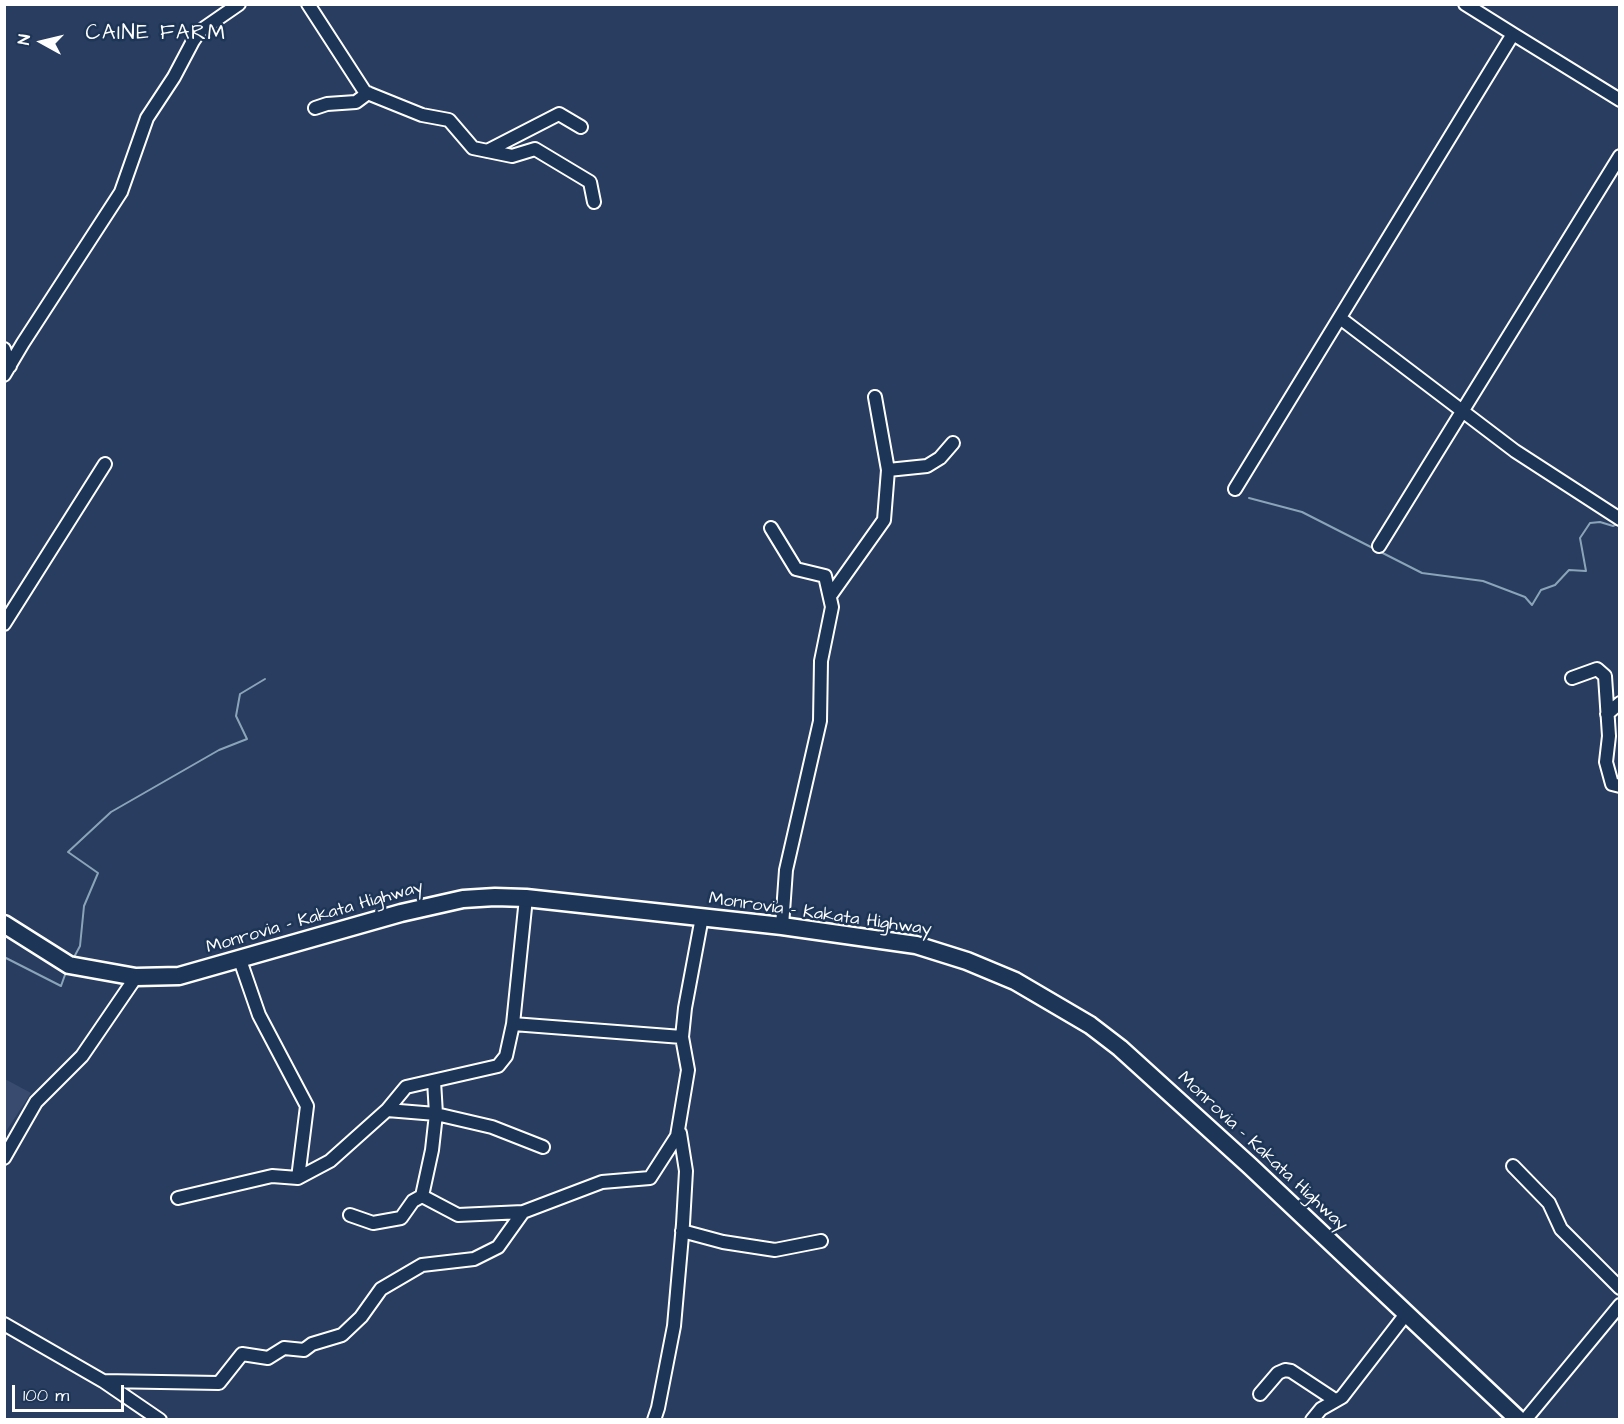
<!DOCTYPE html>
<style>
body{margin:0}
#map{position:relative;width:1624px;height:1424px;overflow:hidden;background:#283d60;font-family:"Architects Daughter",sans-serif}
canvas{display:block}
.frame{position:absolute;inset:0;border:6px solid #fff;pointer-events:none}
.north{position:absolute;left:12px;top:12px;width:60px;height:60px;-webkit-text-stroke:4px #1d3557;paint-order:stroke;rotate:278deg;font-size:16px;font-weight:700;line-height:24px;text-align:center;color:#fff}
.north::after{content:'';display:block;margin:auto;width:21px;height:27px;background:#fff;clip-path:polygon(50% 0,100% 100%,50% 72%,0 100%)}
.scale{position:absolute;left:12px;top:1385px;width:112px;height:27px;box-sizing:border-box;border:3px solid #fff;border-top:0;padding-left:8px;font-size:18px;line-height:21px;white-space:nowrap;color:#fff;-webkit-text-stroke:4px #1d3557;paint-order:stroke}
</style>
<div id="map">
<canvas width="1624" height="1424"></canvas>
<div class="frame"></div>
<div class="north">N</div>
<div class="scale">100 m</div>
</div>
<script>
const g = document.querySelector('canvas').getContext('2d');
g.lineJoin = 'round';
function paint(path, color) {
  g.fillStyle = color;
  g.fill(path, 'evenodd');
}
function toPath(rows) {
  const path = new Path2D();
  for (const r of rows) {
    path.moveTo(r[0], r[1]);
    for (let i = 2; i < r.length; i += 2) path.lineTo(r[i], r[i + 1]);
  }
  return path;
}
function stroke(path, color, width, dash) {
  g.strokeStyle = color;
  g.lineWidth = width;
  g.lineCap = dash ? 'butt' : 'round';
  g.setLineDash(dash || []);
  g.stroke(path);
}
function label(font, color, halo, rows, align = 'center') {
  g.font = font + ' "Architects Daughter",sans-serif';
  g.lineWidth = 5;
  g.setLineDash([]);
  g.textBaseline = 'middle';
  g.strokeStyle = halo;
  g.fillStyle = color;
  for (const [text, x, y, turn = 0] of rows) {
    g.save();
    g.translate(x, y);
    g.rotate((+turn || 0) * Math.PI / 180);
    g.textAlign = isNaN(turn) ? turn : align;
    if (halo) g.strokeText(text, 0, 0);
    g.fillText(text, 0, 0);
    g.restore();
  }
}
paint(toPath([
 [5,1079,31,1093,5,1133]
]), '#394b6e');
stroke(toPath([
 [1249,498,1302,512,1422,573,1483,581,1525,597,1532,605,1541,590,1555,585,1569,570,1586,571,1580,538,1590,523,1600,522,1613,526,1617,524],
 [4,957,61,986,66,972],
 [73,959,80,946,84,906,98,873,68,852,111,812,219,750,247,739,236,716,240,694,265,679]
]), '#8ca4b8', 2);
const minor = toPath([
 [308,4,365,92,422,115,449,120,473,148,512,156,535,149,590,182,594,202],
 [1465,4,1513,34],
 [315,108,327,104,356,102,368,93],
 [487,151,559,114,581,127],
 [1340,318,1515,451,1620,519],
 [4,349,10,366],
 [4,375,23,343,121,192,147,118,174,77,193,41,200,31,239,4],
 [888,470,927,466,940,458,953,443],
 [1235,489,1513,34,1620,100],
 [771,528,796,569,825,576,832,607,821,661,820,721,786,870,782,926],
 [1379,546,1620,156],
 [830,596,884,520,888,470,875,397],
 [4,624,105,464],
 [1572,678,1597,669,1605,676,1609,736,1606,762,1612,784,1620,786],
 [1607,714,1620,703],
 [240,960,259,1015,307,1106,298,1178],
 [513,1024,682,1037],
 [387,1110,436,1114,492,1127,543,1147],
 [4,1158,36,1102,82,1056,136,977],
 [1513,1166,1549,1203,1561,1229,1620,1288],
 [422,1196,432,1150,436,1114,434,1081],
 [178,1198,272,1176,298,1178,330,1161,387,1110,406,1087,498,1066,506,1056,513,1024,526,898],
 [350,1215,373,1223,401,1218,413,1201,422,1196,458,1215,523,1212,602,1182,650,1178,677,1136,688,1070,682,1037,685,1008,702,917],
 [682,1231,723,1242,775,1250,821,1241],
 [4,1324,103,1381,160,1420],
 [103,1381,219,1383,242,1354,268,1358,284,1348,304,1350,312,1344,342,1335,361,1317,381,1289,422,1265,474,1259,498,1247,523,1212],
 [1260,1394,1278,1373,1285,1370,1291,1371,1335,1400],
 [654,1420,658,1408,674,1326,683,1224,686,1171,680,1133],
 [1312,1420,1321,1409,1342,1397,1406,1314],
 [1525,1420,1620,1305]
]);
const highway = toPath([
 [4,924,69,965,136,977,179,976,401,913,463,899,495,897,526,898,782,926,916,945,967,961,1015,981,1090,1025,1120,1048,1250,1166,1519,1420]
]);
stroke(minor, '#fff', 16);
stroke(highway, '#fff', 21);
stroke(minor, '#1d3557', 12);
stroke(highway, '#1d3557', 16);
label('18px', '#fff', '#1d3557', [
 ["Monrovia - Kakata Highway",820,915,8],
 ["Monrovia - Kakata Highway",315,918,-16],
 ["Monrovia - Kakata Highway",1262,1152,43]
]);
g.letterSpacing = '1.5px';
label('21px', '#fff', '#1d3557', [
 ["CAINE FARM",156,35]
]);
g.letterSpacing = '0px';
</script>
